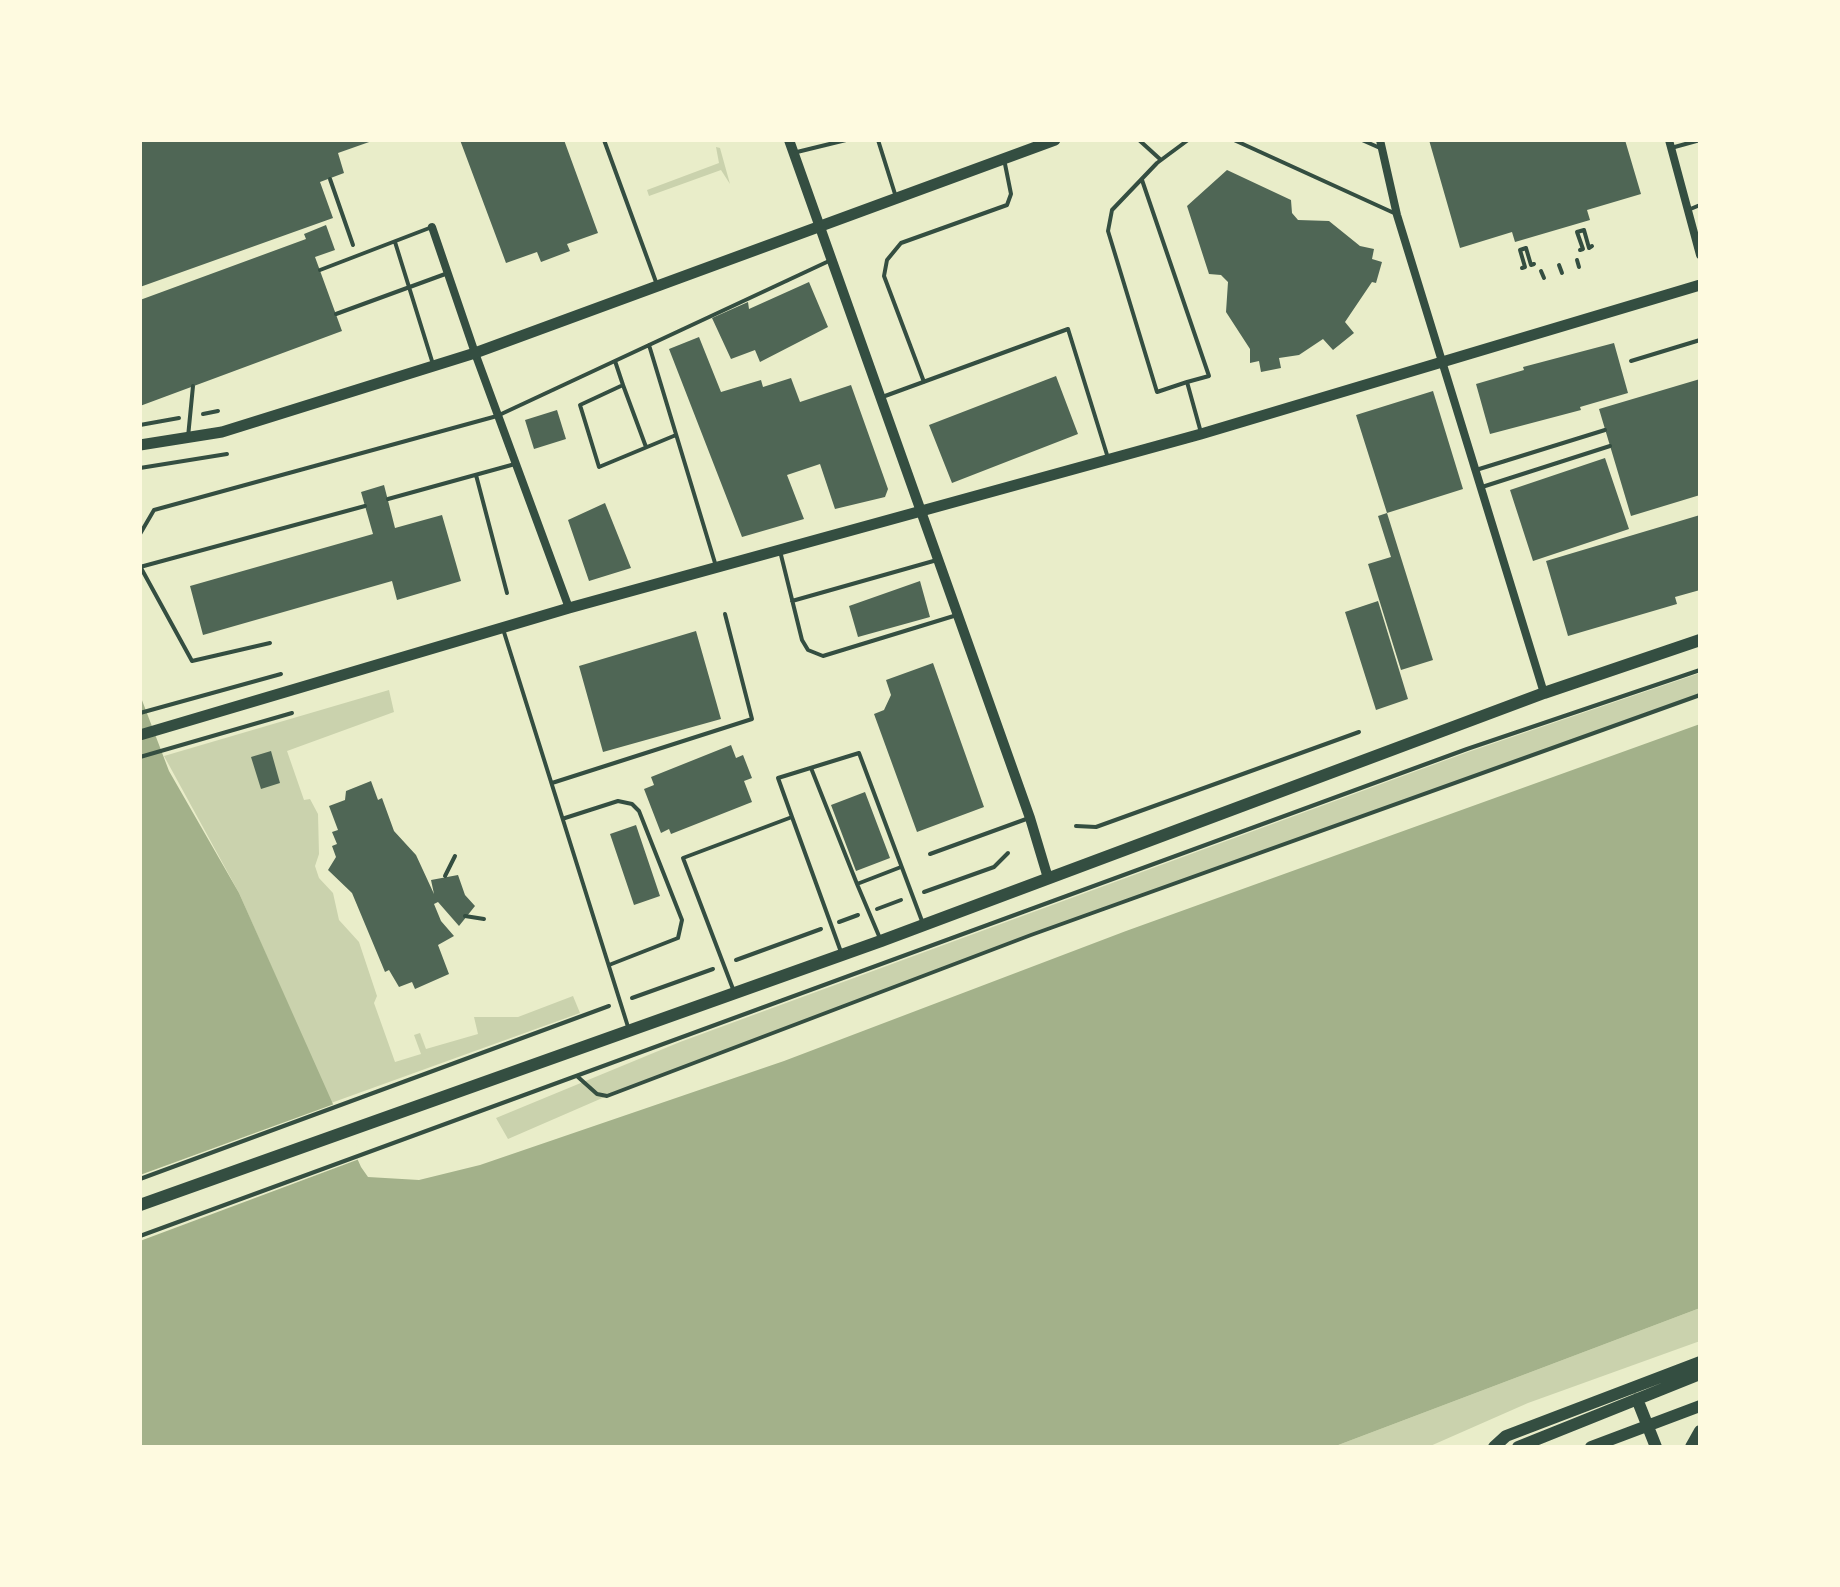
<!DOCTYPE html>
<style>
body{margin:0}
#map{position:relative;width:1840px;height:1587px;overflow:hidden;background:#e9edc9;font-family:Jost,sans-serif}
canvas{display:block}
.frame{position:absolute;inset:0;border:142px solid #fefae0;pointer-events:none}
</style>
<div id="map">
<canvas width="1840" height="1587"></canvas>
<div class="frame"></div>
</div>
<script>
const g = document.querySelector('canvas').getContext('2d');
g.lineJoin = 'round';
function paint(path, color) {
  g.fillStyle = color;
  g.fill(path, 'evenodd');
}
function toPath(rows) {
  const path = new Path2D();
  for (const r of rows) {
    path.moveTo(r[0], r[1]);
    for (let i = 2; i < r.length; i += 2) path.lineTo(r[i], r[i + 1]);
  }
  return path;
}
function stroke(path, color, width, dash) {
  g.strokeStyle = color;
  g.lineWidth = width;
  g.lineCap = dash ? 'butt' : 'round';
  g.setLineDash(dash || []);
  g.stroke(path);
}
paint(toPath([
 [716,147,720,148,730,184,721,170,649,196,647,190,719,163],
 [1700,673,1700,696,1031,935,607,1096,508,1139,496,1118,680,1042,1468,752],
 [389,690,394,712,287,751,304,800,310,799,318,814,319,854,315,866,319,878,333,893,339,920,359,942,377,996,374,1003,395,1062,421,1054,414,1035,420,1033,426,1049,478,1034,474,1017,518,1017,573,996,580,1013,331,1103,239,893,164,756],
 [1700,1308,1700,1341,1528,1403,1428,1447,1333,1447]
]), '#cad2ad');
paint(toPath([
 [140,695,169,771,239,893,361,1167,368,1177,419,1180,480,1165,784,1061,1126,931,1700,724,1700,1308,1333,1447,140,1447]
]), '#a3b18a');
paint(toPath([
 [337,1103,362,1158,140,1241,140,1175]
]), '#e9edc9');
paint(toPath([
 [140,140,372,140,372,141,338,153,344,173,320,182,333,218,140,287],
 [460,140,564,140,598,233,567,244,570,251,541,262,537,252,506,263],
 [1429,140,1625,140,1641,194,1587,210,1590,220,1515,242,1512,232,1460,248],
 [1227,170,1291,200,1292,213,1298,220,1329,221,1360,246,1374,249,1372,259,1382,262,1376,283,1372,282,1345,322,1354,333,1333,350,1323,339,1299,355,1279,358,1281,368,1261,372,1259,361,1250,363,1250,349,1226,312,1228,282,1221,275,1209,274,1187,206],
 [326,225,335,250,315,257,342,331,140,406,140,300,306,239,304,234],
 [809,282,828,327,760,362,755,350,731,359,712,318,748,302,749,309],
 [699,337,721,392,761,380,763,387,791,378,800,402,851,385,888,489,885,497,835,509,820,464,787,475,804,519,742,537,669,349],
 [1614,343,1628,393,1580,407,1581,410,1490,434,1476,384,1524,370,1523,367],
 [1056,376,1078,434,952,483,929,425],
 [1700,379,1700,495,1631,516,1599,409],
 [1433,391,1463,489,1387,513,1356,415],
 [557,410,566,439,534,449,525,420],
 [1605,458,1629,529,1533,561,1510,490],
 [384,485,395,528,442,515,461,581,397,600,392,581,203,635,190,586,373,534,361,492],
 [605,503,631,568,589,581,568,520],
 [1387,513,1433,660,1401,670,1368,564,1391,557,1378,516],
 [1700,515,1700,590,1675,597,1677,604,1568,636,1546,561],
 [920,581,930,617,858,637,849,606],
 [1378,601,1408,699,1376,710,1345,612],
 [696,631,721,719,603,752,579,666],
 [933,663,984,807,917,832,874,714,884,710,891,695,886,680],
 [731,745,736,758,743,755,752,778,744,781,752,802,671,834,669,829,661,833,644,789,654,785,651,777],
 [271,751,280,783,261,789,251,757],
 [371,781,378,800,382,798,394,831,416,855,434,894,431,880,458,875,465,895,475,906,459,926,438,902,434,904,441,921,454,936,438,945,449,974,415,989,412,982,399,987,389,970,385,972,352,893,328,870,336,857,332,846,337,844,332,832,338,830,329,806,345,800,346,791],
 [865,792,890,858,856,871,831,805],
 [636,825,660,896,634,905,610,834]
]), '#4f6655');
stroke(toPath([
 [330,179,353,245],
 [1580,250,1583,249,1577,232,1584,230,1589,248,1592,246],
 [1577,260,1579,267],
 [1559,265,1562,273],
 [1522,268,1525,267,1520,250,1526,248,1531,265,1534,264],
 [1541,271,1544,278],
 [203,414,218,411],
 [140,425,179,418],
 [140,468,227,454],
 [140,713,281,674],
 [140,757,292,713],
 [1076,826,1096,827,1359,732],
 [924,892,994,867,1008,853],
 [877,909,901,900],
 [839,922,858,915],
 [736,960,821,929],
 [632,998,713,969],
 [578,1077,597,1094,607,1096,1031,935,1700,695],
 [140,1179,609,1006],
 [140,1236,1467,749,1700,670]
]), '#344e41', 4);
stroke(toPath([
 [604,140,656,282],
 [878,140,895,194],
 [1139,140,1161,160],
 [1188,140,1157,163,1112,210,1108,231,1157,392,1187,382,1200,429],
 [1234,140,1394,213],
 [1362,140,1380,148],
 [1671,148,1700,140],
 [797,152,846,140],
 [1142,180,1209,376,1187,382],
 [1688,210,1700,205],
 [395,242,432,361],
 [320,270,432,227],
 [336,314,448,273],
 [649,345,715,563],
 [615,361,623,385],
 [1631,361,1700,340],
 [924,382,884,276,887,260,901,243,1007,205,1011,194,1005,164],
 [885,396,1068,329,1108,458],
 [188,437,193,386],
 [646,447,623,385,580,405,599,467,676,435],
 [1476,470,1605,430],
 [476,475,507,593],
 [1482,487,1610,446],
 [388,499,515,464],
 [140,534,154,510,497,416,829,261],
 [781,555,802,640,808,650,823,656,957,615],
 [140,567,365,506],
 [141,568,192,661,270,643],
 [792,601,937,560],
 [503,629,629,1030],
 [811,768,857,884],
 [552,783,752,719,725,614],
 [792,817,778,778,859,753,922,921],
 [565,818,618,801,632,804,639,811,682,920,678,938,609,965],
 [930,854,1029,818],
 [445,876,455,856],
 [465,916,484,919],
 [879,936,857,884,901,867],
 [733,989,683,858,792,817,841,952]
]), '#344e41', 4);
stroke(toPath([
 [1380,140,1397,215,1544,693],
 [1669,140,1700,255],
 [432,227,475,353,569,608]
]), '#344e41', 8);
stroke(toPath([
 [789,140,1030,818,1048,878]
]), '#344e41', 10);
stroke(toPath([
 [140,445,222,432,475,353,1055,140],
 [140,735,569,608,1201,434,1700,285]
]), '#344e41', 11);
stroke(toPath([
 [140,1205,881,941,1544,693,1700,640],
 [1637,1399,1656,1447],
 [1494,1447,1506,1436,1700,1362],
 [1518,1447,1700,1374],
 [1591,1447,1700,1406],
 [1691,1447,1700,1431]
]), '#344e41', 12);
</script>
